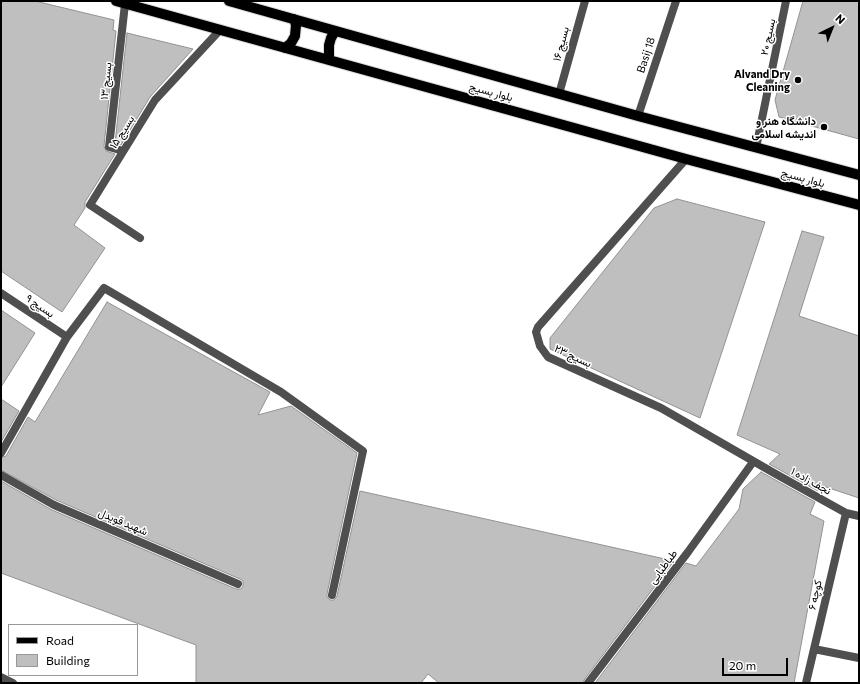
<!DOCTYPE html>
<meta charset="utf-8">
<style>
body{margin:0}
#map{position:relative;width:860px;height:684px;overflow:hidden;background:#fff;font-family:Commissioner,sans-serif}
canvas{display:block}
.frame{position:absolute;inset:0;border:2px solid #000;pointer-events:none}
.legend{position:absolute;left:8px;top:624px;width:130px;height:52px;box-sizing:border-box;background:#fff;border:1px solid #999;margin:0;padding:5px 7px;list-style:none;font-size:12px;color:#000}
.legend li{display:flex;align-items:center;gap:8px;height:20px}
.legend b{width:20px;border:1px solid #999}
.north{position:absolute;left:812px;top:8px;width:40px;height:40px;-webkit-text-stroke:3px #fff;paint-order:stroke;rotate:43deg;font-size:11px;font-weight:700;line-height:16px;text-align:center;color:#000}
.north::after{content:'';display:block;margin:auto;width:14px;height:18px;background:#000;clip-path:polygon(50% 0,100% 100%,50% 72%,0 100%)}
.scale{position:absolute;left:722px;top:658px;width:66px;height:18px;box-sizing:border-box;border:2px solid #000;border-top:0;padding-left:5px;font-size:12px;line-height:14px;white-space:nowrap;color:#000;-webkit-text-stroke:3px #fff;paint-order:stroke}
</style>
<div id="map">
<canvas width="860" height="684"></canvas>
<div class="frame"></div>
<ul class="legend">
<li><b style="height:5px;background:#000"></b>Road</li>
<li><b style="height:11px;background:#bfbfbf"></b>Building</li>
</ul>
<div class="north">N</div>
<div class="scale">20 m</div>
</div>
<script>
const g = document.querySelector('canvas').getContext('2d');
g.lineJoin = 'round';
function paint(path, color) {
  g.fillStyle = color;
  g.fill(path, 'evenodd');
}
function toPath(rows) {
  const path = new Path2D();
  for (const r of rows) {
    path.moveTo(r[0], r[1]);
    for (let i = 2; i < r.length; i += 2) path.lineTo(r[i], r[i + 1]);
  }
  return path;
}
function stroke(path, color, width, dash) {
  g.strokeStyle = color;
  g.lineWidth = width;
  g.lineCap = dash ? 'butt' : 'round';
  g.setLineDash(dash || []);
  g.stroke(path);
}
function label(font, color, halo, rows, align = 'center') {
  g.font = font + ' Commissioner,Vazirmatn,sans-serif';
  g.lineWidth = 3;
  g.setLineDash([]);
  g.textBaseline = 'middle';
  g.strokeStyle = halo;
  g.fillStyle = color;
  for (const [text, x, y, turn = 0] of rows) {
    g.save();
    g.translate(x, y);
    g.rotate((+turn || 0) * Math.PI / 180);
    g.textAlign = isNaN(turn) ? turn : align;
    if (halo) g.strokeText(text, 0, 0);
    g.fillText(text, 0, 0);
    g.restore();
  }
}
const building = toPath([
 [1,1,35,1,114,20,113,30,116,31,104,146,106,151,115,154,85,202,85,208,74,225,105,248,62,312,1,271,1,1],
 [803,1,859,1,859,139,779,117,775,100,803,1],
 [127,33,193,49,150,97,121,145,115,143,127,33],
 [677,199,765,222,700,418,550,349,550,338,654,208,677,199],
 [802,231,824,237,799,316,859,336,859,498,820,485,818,491,769,464,780,454,737,435,802,231],
 [107,302,270,392,258,415,291,406,357,453,327,594,327,597,330,600,334,600,337,596,360,491,674,561,584,680,583,683,439,683,428,674,421,683,196,683,196,645,1,573,1,481,52,510,236,589,241,589,243,586,243,581,240,579,56,500,1,470,1,458,6,456,28,417,35,422,107,302],
 [1,310,35,333,1,387,1,310],
 [1,399,19,411,1,442,1,399],
 [761,472,815,502,810,514,824,521,794,683,595,683,686,563,696,566,739,509,743,489,761,472]
]);
paint(building, '#bfbfbf');
stroke(building, '#939393', 1);
const primary = toPath([
 [116,1,686,159,859,205],
 [229,1,638,116,859,175],
 [285,48,291,43,295,36,296,25,294,19],
 [329,60,329,45,331,38,335,31]
]);
stroke(primary, '#dbdbdb', 12);
stroke(toPath([
 [559,94,585,1],
 [638,116,676,1],
 [756,148,786,1],
 [123,151,109,147,125,4],
 [686,159,538,327,536,332,540,346,548,357,661,408,774,473,846,513,859,516],
 [140,238,90,205,155,100,220,30],
 [1,293,67,337],
 [1,453,67,337,104,288,281,392,363,451,332,595],
 [1,475,54,505,238,584],
 [814,649,859,658],
 [1,677,13,683],
 [588,683,688,552,753,462],
 [806,683,846,513]
]), '#4f4f4f', 8);
stroke(primary, '#000', 10);
for (const [x, y, r, color] of [
 [798,80,4,"#000"],
 [824,127,4,"#000"]
]) {
  const dot = new Path2D();
  dot.arc(x, y, r, 0, 2 * Math.PI);
  g.fillStyle = color;
  g.fill(dot);
  stroke(dot, '#fff', 1.5);
}
label('11px', '#000', '#fff', [
 ["بسیج ۲۰",768,37,-78],
 ["بسیج ۱۶",561,44,-75],
 ["Basij 18",646,55,-72],
 ["بسیج ۱۳",106,81,-84],
 ["بلوار بسیج",491,92,15],
 ["بسیج ۱۵",122,132,-58],
 ["بلوار بسیج",803,178,15],
 ["بسیج ۹",40,306,34],
 ["بسیج ۲۳",573,356,25],
 ["نجف زاده ۱",811,481,29],
 ["شهید قویدل",123,522,23],
 ["طباطبایی",663,567,-53],
 ["کوچه ۶",815,595,-77]
]);
label('bold 11px', '#000', '#fff', [
 ["Alvand Dry",790,74],
 ["Cleaning",790,87],
 ["دانشگاه هنر و",816,121],
 ["اندیشه اسلامی",816,134]
], 'right');
</script>
